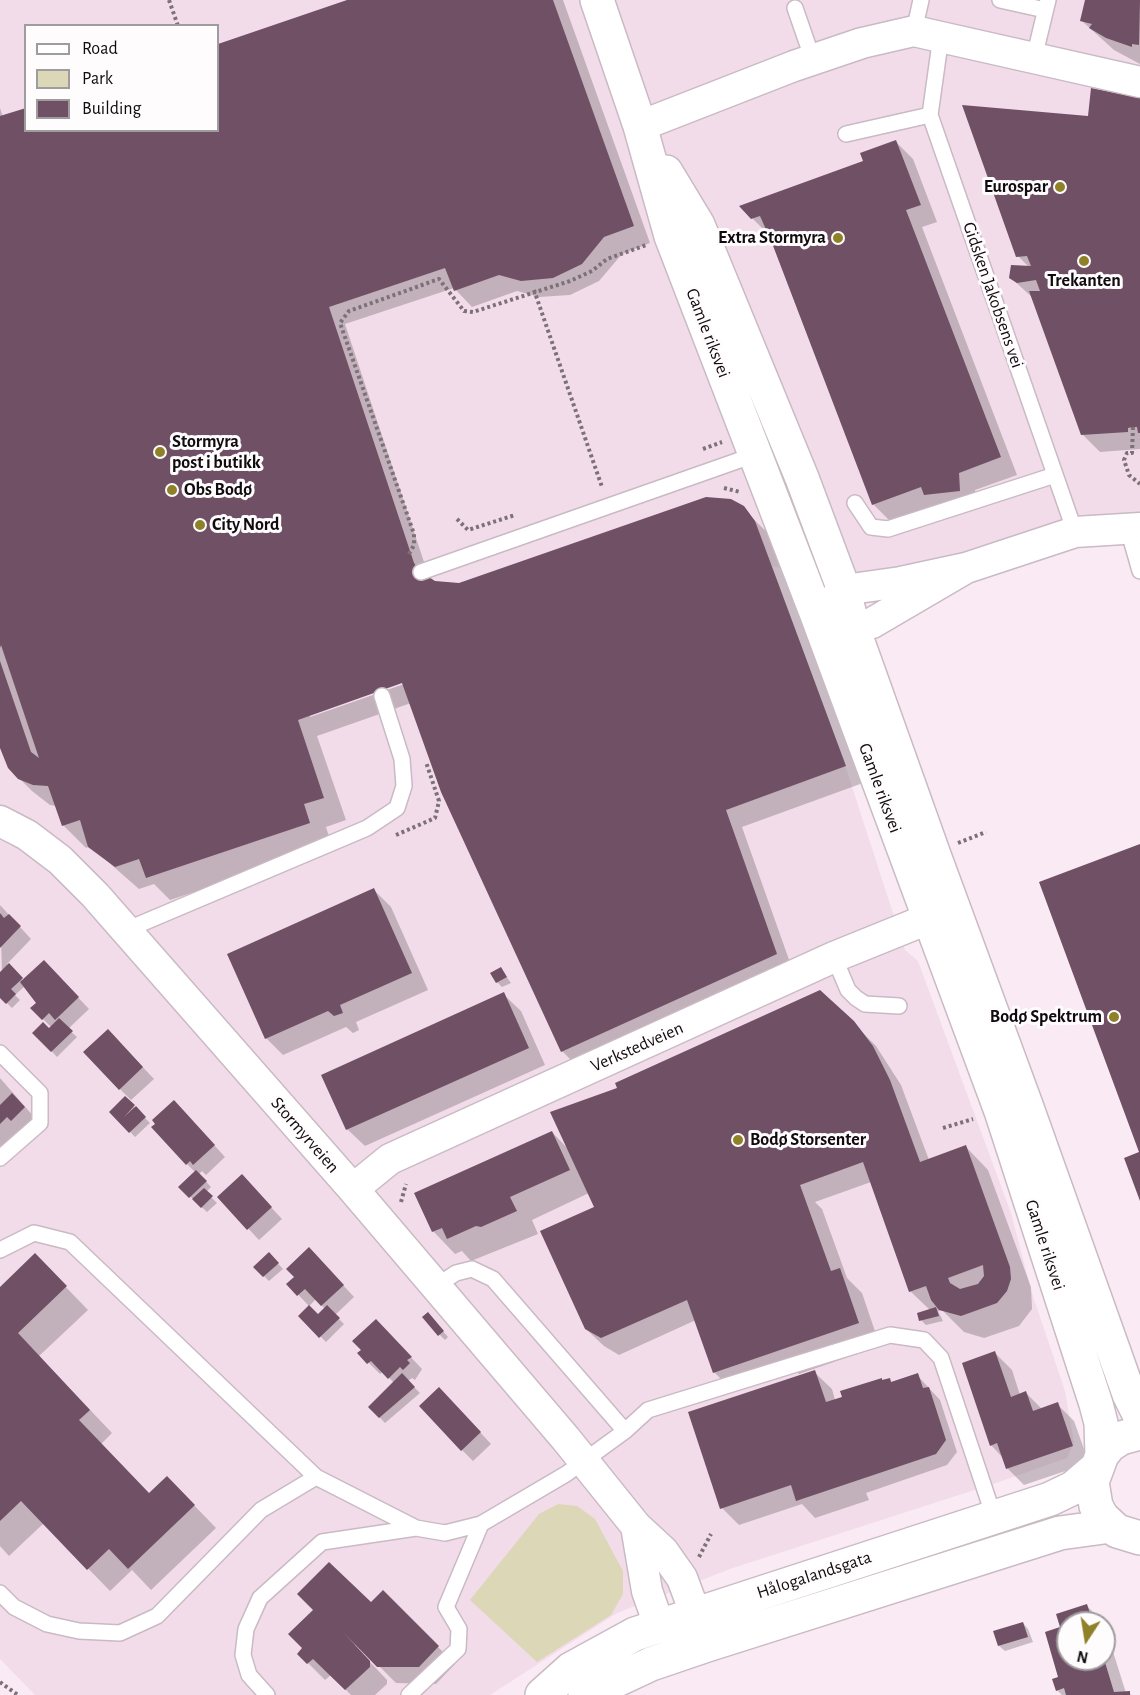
<!DOCTYPE html>
<meta charset="utf-8">
<style>
body{margin:0}
#map{position:relative;width:1140px;height:1695px;overflow:hidden;background:#faeaf4;font-family:"Alegreya Sans",sans-serif}
canvas{display:block}
.legend{position:absolute;left:24px;top:24px;width:195px;height:108px;box-sizing:border-box;background:#fffcfe;border:2px solid #9f9c9e;margin:0;padding:8px 10px;list-style:none;font-size:18px;color:#100b0e}
.legend li{display:flex;align-items:center;gap:12px;height:30px}
.legend b{width:30px;border:2px solid #9f9c9e}
.north{position:absolute;left:1056px;top:1611px;width:60px;height:60px;box-sizing:border-box;background:#fffcfe;border:2px solid #9f9c9e;border-radius:50%;rotate:192deg;font-size:16px;font-weight:700;line-height:24px;text-align:center;color:#100b0e}
.north::after{content:'';display:block;margin:auto;width:21px;height:27px;background:#8e8128;clip-path:polygon(50% 0,100% 100%,50% 72%,0 100%)}
</style>
<div id="map">
<canvas width="1140" height="1695"></canvas>
<ul class="legend">
<li><b style="height:8px;background:#fff"></b>Road</li>
<li><b style="height:16px;background:#dbd7b7"></b>Park</li>
<li><b style="height:16px;background:#6f5065"></b>Building</li>
</ul>
<div class="north">N</div>
</div>
<script>
const g = document.querySelector('canvas').getContext('2d');
g.lineJoin = 'round';
function paint(path, color) {
  g.fillStyle = color;
  g.fill(path, 'evenodd');
}
function toPath(rows) {
  const path = new Path2D();
  for (const r of rows) {
    path.moveTo(r[0], r[1]);
    for (let i = 2; i < r.length; i += 2) path.lineTo(r[i], r[i + 1]);
  }
  return path;
}
function stroke(path, color, width, dash) {
  g.strokeStyle = color;
  g.lineWidth = width;
  g.lineCap = dash ? 'butt' : 'round';
  g.setLineDash(dash || []);
  g.stroke(path);
}
function label(font, color, halo, rows, align = 'center') {
  g.font = font + ' "Alegreya Sans",sans-serif';
  g.lineWidth = 6;
  g.setLineDash([]);
  g.textBaseline = 'middle';
  g.strokeStyle = halo;
  g.fillStyle = color;
  for (const [text, x, y, turn = 0] of rows) {
    g.save();
    g.translate(x, y);
    g.rotate((+turn || 0) * Math.PI / 180);
    g.textAlign = isNaN(turn) ? turn : align;
    if (halo) g.strokeText(text, 0, 0);
    g.fillText(text, 0, 0);
    g.restore();
  }
}
paint(toPath([
 [0,0,1140,0,1140,536,1117,537,883,591,772,566,845,765,905,950,918,961,1011,1213,1031,1290,1065,1391,1074,1443,1067,1458,996,1483,730,1569,617,1613,490,1695,35,1695,0,1659],
 [26,26,218,26,218,130,26,130]
]), '#f3dcea');
paint(toPath([
 [558,1504,577,1506,595,1519,623,1571,623,1594,611,1615,537,1662,470,1600,539,1514]
]), '#dbd7b7');
paint(toPath([
 [349,0,563,0,650,243,622,254,599,281,570,295,539,297,517,291,472,307,454,288,345,324,430,580,445,585,460,585,750,516,768,533,863,783,742,827,793,971,579,1068,562,1051,411,703,317,736,346,820,326,827,332,846,170,900,154,884,139,889,90,846,86,848,63,825,56,806,50,805,32,791,9,768,0,740,0,108,3,117,26,130,218,130,218,46,349,2],
 [409,679,410,682,310,717,310,714],
 [1087,0,1140,0,1140,64,1114,50,1082,21],
 [1140,99,1140,449,1100,452,1082,434,1033,298,1011,278,1029,267,1018,256,1090,117],
 [896,142,913,159,937,222,922,227,1017,475,975,490,977,508,943,511,936,505,890,521,873,504,769,235,752,218,865,162],
 [374,890,391,907,428,990,356,1022,359,1030,353,1033,346,1027,283,1055,266,1038],
 [0,905,31,939,7,964,23,981,55,973,89,1009,68,1029,77,1037,57,1057,35,1033,52,1028,32,1008,38,1003,25,986,15,995,20,1000,12,1008,0,996,2,972],
 [501,969,511,983,502,987,497,982],
 [503,994,521,1011,545,1065,365,1146,347,1129,323,1075],
 [858,1028,876,1046,901,1085,929,1160,966,1147,988,1170,1031,1287,1032,1309,1019,1326,984,1338,964,1332,942,1310,938,1311,943,1321,926,1325,921,1320,930,1310,910,1291,871,1182,815,1202,822,1209,847,1278,862,1293,880,1346,799,1374,793,1368,731,1389,714,1372,696,1320,619,1355,604,1346,586,1329,596,1208,589,1193,532,1220,538,1234,471,1261,462,1251,455,1254,433,1231,552,1132,568,1149],
 [119,1042,154,1079,131,1100,120,1089],
 [0,1078,41,1125,0,1157],
 [125,1098,150,1123,135,1137,111,1112],
 [185,1113,225,1157,206,1175,202,1171,199,1174,211,1187,206,1192,217,1203,207,1212,180,1187,195,1172,187,1164],
 [253,1188,282,1219,259,1240,219,1197],
 [269,1254,283,1269,269,1281,255,1267],
 [320,1260,354,1297,335,1315,344,1324,326,1342,300,1316,318,1316,325,1309,316,1299,309,1306,288,1284],
 [57,1278,88,1310,39,1356,112,1433,101,1444,149,1494,189,1500,216,1528,151,1590,132,1570,110,1591,44,1523,9,1556,0,1546,0,1289],
 [433,1320,448,1337,445,1340,440,1335],
 [387,1332,422,1369,415,1380,412,1378,408,1381,420,1393,385,1423,370,1407,394,1383,383,1371,380,1374,359,1353],
 [995,1353,1012,1370,1020,1395,1026,1393,1042,1409,1057,1404,1074,1421,1089,1463,1024,1485,1007,1468,1003,1458,991,1445],
 [814,1372,832,1389,835,1400,889,1380,893,1383,917,1375,940,1400,957,1452,947,1465,866,1493,869,1500,815,1518,802,1504,739,1525,722,1508],
 [450,1400,491,1444,473,1461,462,1450],
 [383,1592,455,1664,436,1684,396,1683,356,1643,354,1645,387,1680,387,1684,375,1695,351,1695,331,1675,325,1680,299,1654,371,1604],
 [1087,1606,1104,1623,1068,1623,1068,1659,1104,1659,1104,1623,1126,1693,1132,1695,1062,1695,1057,1690,1060,1678,1062,1628],
 [1023,1623,1028,1629,1033,1642,1005,1651,999,1646]
]), '#0003');
paint(toPath([
 [347,0,553,0,634,226,604,237,582,264,553,278,521,281,499,275,454,291,445,268,329,307,414,563,421,572,435,581,459,583,706,497,731,499,744,506,755,521,846,766,726,810,777,954,561,1052,441,792,402,683,298,720,324,798,304,804,310,823,146,878,139,859,115,867,88,847,80,820,62,826,48,786,33,785,18,779,8,768,0,748,0,661,31,752,39,758,1,645,0,648,0,116,26,108,26,130,218,130,218,44],
 [1085,0,1140,0,1139,45,1132,44,1132,47,1106,38,1089,28,1092,24,1080,21],
 [1091,88,1140,98,1140,433,1138,433,1137,427,1133,427,1128,428,1128,432,1081,435,1029,291,1040,291,1036,280,1017,283,1009,278,1011,265,1031,266,1027,256,1016,257,962,105,1088,116],
 [896,140,921,205,906,210,1001,457,959,473,960,491,924,495,921,487,872,505,772,243,760,216,751,219,739,206,863,161,860,153],
 [1140,844,1140,1201,1124,1158,1139,1152,1039,882],
 [374,888,412,973,340,1005,343,1013,334,1016,328,1011,265,1039,227,954],
 [0,913,4,918,9,914,21,926,0,948],
 [44,960,79,997,55,1020,49,1013,42,1020,30,1008,36,1003,20,982],
 [9,963,23,978,11,989,16,994,6,1004,0,998,0,972],
 [501,967,507,977,496,983,490,973],
 [820,990,854,1021,873,1046,890,1080,920,1162,966,1145,1010,1267,1011,1279,1007,1291,997,1303,961,1316,939,1310,931,1300,926,1286,909,1292,863,1162,800,1185,831,1271,840,1268,859,1323,713,1373,687,1300,601,1338,585,1329,540,1231,594,1207,550,1112,617,1088,615,1083],
 [983,1265,984,1276,978,1284,960,1289,950,1283,948,1278],
 [504,992,529,1048,346,1130,321,1075],
 [59,1018,73,1031,51,1052,32,1033,43,1022,49,1028],
 [108,1029,143,1067,119,1090,83,1052],
 [12,1093,25,1107,11,1121,7,1117,0,1124,0,1105],
 [125,1096,135,1105,124,1117,136,1106,146,1117,129,1133,109,1112],
 [174,1100,215,1145,193,1165,190,1161,186,1165,151,1127,155,1124,152,1120],
 [552,1131,570,1170,510,1197,517,1211,481,1227,476,1226,447,1239,442,1228,432,1232,414,1193],
 [196,1170,207,1181,189,1198,178,1187],
 [242,1174,272,1207,247,1230,217,1197],
 [204,1188,213,1196,201,1208,192,1199],
 [309,1247,344,1285,321,1306,305,1289,297,1296,286,1284,294,1277,286,1269],
 [269,1252,279,1263,263,1277,253,1267],
 [35,1253,67,1286,18,1333,90,1410,79,1420,149,1493,167,1476,195,1505,128,1569,109,1549,87,1570,21,1501,0,1521,0,1287],
 [309,1305,318,1314,327,1305,340,1318,319,1338,298,1316],
 [936,1307,939,1316,919,1321,917,1313],
 [428,1312,444,1331,438,1336,422,1317],
 [376,1319,412,1357,407,1360,410,1363,403,1370,400,1367,388,1379,371,1361,367,1364,357,1353,361,1350,352,1341],
 [995,1351,1011,1397,1026,1391,1033,1411,1058,1402,1073,1446,1006,1469,997,1443,990,1446,962,1363],
 [815,1370,826,1402,842,1397,840,1391,882,1378,882,1380,890,1378,891,1382,918,1373,923,1388,929,1387,946,1440,936,1454,796,1501,791,1485,720,1509,688,1412],
 [402,1373,415,1387,379,1418,368,1407],
 [439,1387,481,1432,461,1451,419,1406],
 [329,1562,371,1602,383,1590,439,1646,419,1667,377,1667,342,1631,370,1661,370,1667,345,1690,313,1659,307,1664,297,1654,302,1648,288,1634,313,1610,297,1594],
 [1087,1604,1093,1623,1068,1623,1068,1659,1104,1659,1114,1692,1130,1691,1130,1695,1066,1695,1064,1688,1056,1691,1052,1679,1058,1677,1045,1632,1060,1627,1056,1614],
 [1023,1622,1028,1637,998,1646,993,1631]
]), '#6f5065');
const service = toPath([
 [1000,0,1045,10],
 [795,8,813,60],
 [914,31,921,0],
 [941,36,930,115,1075,532],
 [1034,58,1048,0],
 [846,134,930,115],
 [855,503,871,527,888,529,1055,475],
 [1128,529,1140,571],
 [421,572,754,455],
 [126,930,367,828,397,808,404,786,402,759,382,696],
 [834,957,848,990,856,998,865,1004,899,1006],
 [0,1053,40,1093,40,1123,0,1158],
 [0,1250,34,1233,70,1242,316,1477,416,1528,445,1533,481,1524,566,1474,625,1431,648,1410,890,1335,924,1340,941,1358,994,1517],
 [436,1286,456,1273,472,1269,493,1279,625,1431],
 [0,1593,14,1607,47,1624,79,1631,120,1633,157,1616,261,1510,316,1477],
 [267,1695,249,1675,243,1655,246,1629,260,1598,322,1542,416,1528],
 [409,1695,458,1649,459,1629,446,1607,481,1524]
]);
const minor = toPath([
 [640,126,794,66,862,43,914,31,1140,82],
 [966,568,872,623,853,628,817,615,844,590,901,582,966,568,1075,532,1140,528],
 [0,821,27,835,60,860,95,895,353,1189,566,1439,636,1526,663,1551,682,1578,704,1637],
 [353,1189,390,1159,834,957,928,919],
 [636,1526,647,1591,659,1625,681,1634]
]);
const tertiary = toPath([
 [597,0,640,126,671,236,817,615,1001,1111,1096,1404,1101,1423,1102,1455],
 [666,172,698,225,802,478,844,590,853,628,934,855,1026,1105,1129,1394,1140,1416],
 [1140,1433,1121,1438,1110,1445,1102,1455,1092,1482,1096,1506,1102,1517,1117,1531,1140,1538],
 [542,1695,571,1669,635,1634,1050,1499,1073,1488,1094,1470],
 [585,1695,651,1664,707,1645,1060,1533,1111,1526]
]);
stroke(service, '#c9bac4', 18);
stroke(minor, '#c9bac4', 33);
stroke(tertiary, '#c9bac4', 36);
stroke(toPath([
 [169,0,178,26],
 [534,290,602,487],
 [1133,427,1132,453,1127,453,1124,460,1129,475,1140,484],
 [703,449,722,442],
 [724,488,740,492],
 [457,519,468,530,515,515],
 [409,554,414,545,414,534,340,323,349,311,439,279,464,311,473,312,570,281,592,271,607,259,646,245],
 [396,835,435,818,439,801,426,762],
 [958,843,986,832],
 [943,1128,973,1119],
 [401,1202,406,1184],
 [699,1557,711,1534],
 [0,1682,18,1695]
]), '#7b7177', 4, [3, 3]);
stroke(service, '#fff', 15);
stroke(minor, '#fff', 30);
stroke(tertiary, '#fff', 33);
for (const [x, y, r, color] of [
 [1060,187,6,"#8e8128"],
 [838,238,6,"#8e8128"],
 [1084,261,6,"#8e8128"],
 [160,452,6,"#8e8128"],
 [172,490,6,"#8e8128"],
 [200,525,6,"#8e8128"],
 [1114,1017,6,"#8e8128"],
 [738,1140,6,"#8e8128"]
]) {
  const dot = new Path2D();
  dot.arc(x, y, r, 0, 2 * Math.PI);
  g.fillStyle = color;
  g.fill(dot);
  stroke(dot, '#fffcfe', 2);
}
label('bold 18px', '#100b0e', '#fffcfe', [
 ["Eurospar",1048,187,"right"],
 ["Extra Stormyra",826,238,"right"],
 ["Trekanten",1084,281,"center"],
 ["Stormyra",172,442],
 ["post i butikk",172,463],
 ["Obs Bodø",184,490],
 ["City Nord",212,525],
 ["Bodø Spektrum",1102,1017,"right"],
 ["Bodø Storsenter",750,1140]
], 'left');
label('18px', '#100b0e', '#fffcfe', [
 ["Gidsken Jakobsens vei",993,295,71],
 ["Gamle riksvei",708,333,69],
 ["Gamle riksvei",880,788,70],
 ["Verkstedveien",637,1047,-24],
 ["Stormyrveien",305,1135,49],
 ["Gamle riksvei",1045,1245,72],
 ["Hålogalandsgata",814,1575,-18]
]);
</script>
